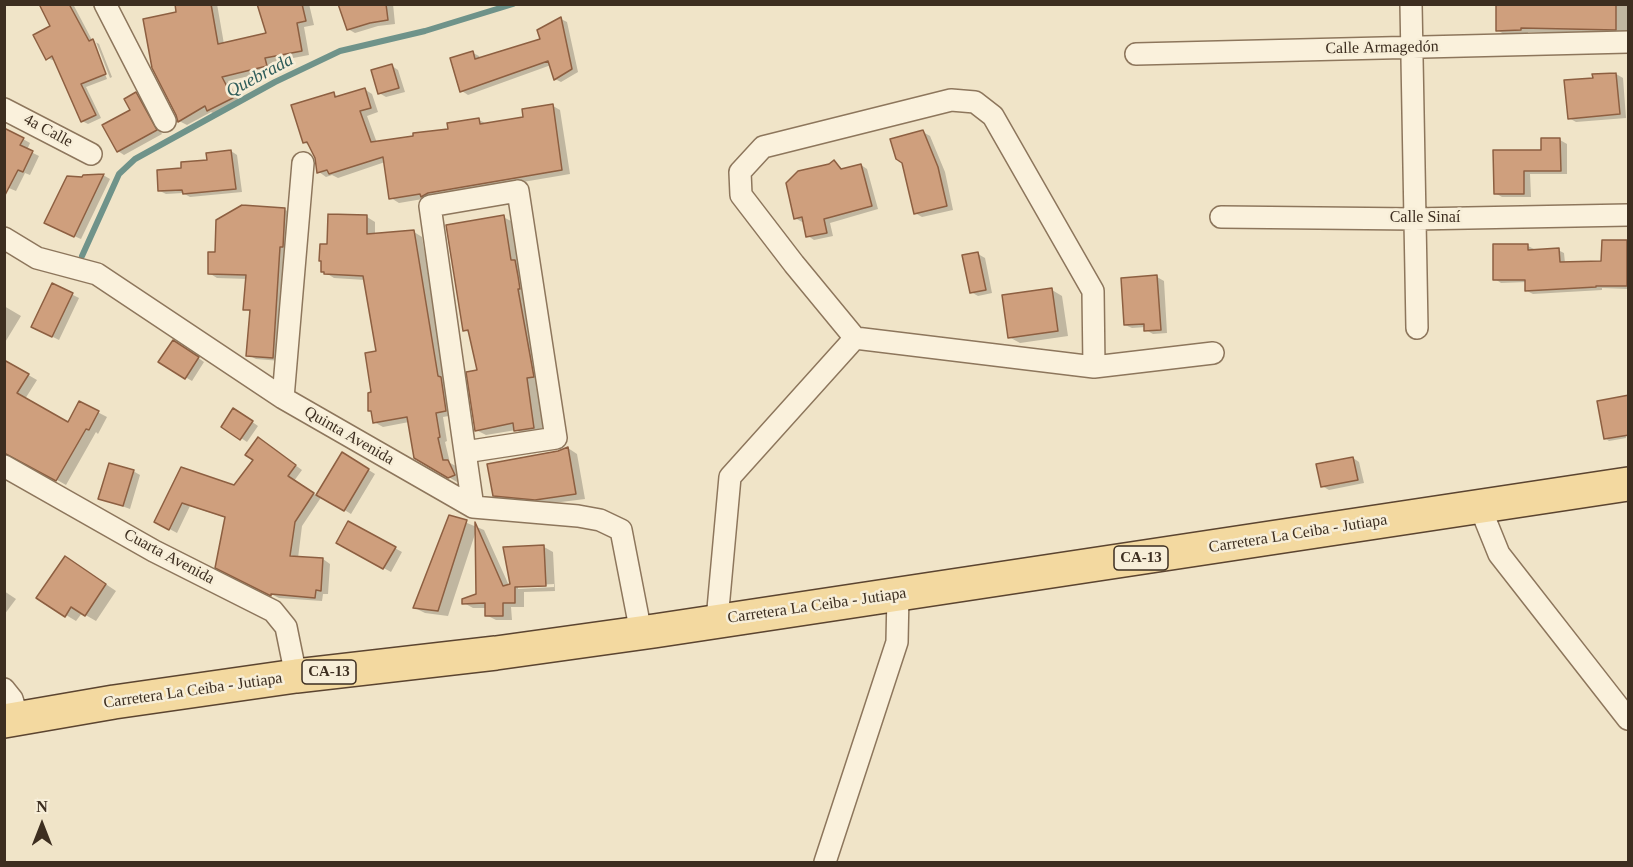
<!DOCTYPE html>
<meta charset="utf-8">
<style>
body{margin:0}
#map{position:relative;width:1633px;height:867px;overflow:hidden;background:#f0e4c8;font-family:Georgia,serif}
canvas{display:block}
.frame{position:absolute;inset:0;border:6px solid #3d2e20;pointer-events:none}
.north{position:absolute;left:12px;top:795px;width:60px;height:60px;-webkit-text-stroke:4px #f7eed8;paint-order:stroke;rotate:0deg;font-size:16px;font-weight:700;line-height:24px;text-align:center;color:#3d2e20}
.north::after{content:'';display:block;margin:auto;width:21px;height:27px;background:#3d2e20;clip-path:polygon(50% 0,100% 100%,50% 72%,0 100%)}
</style>
<div id="map">
<canvas width="1633" height="867"></canvas>
<div class="frame"></div>
<div class="north">N</div>
</div>
<script>
const g = document.querySelector('canvas').getContext('2d');
g.lineJoin = 'round';
function paint(path, color) {
  g.fillStyle = color;
  g.fill(path, 'evenodd');
}
function toPath(rows) {
  const path = new Path2D();
  for (const r of rows) {
    path.moveTo(r[0], r[1]);
    for (let i = 2; i < r.length; i += 2) path.lineTo(r[i], r[i + 1]);
  }
  return path;
}
function stroke(path, color, width, dash) {
  g.strokeStyle = color;
  g.lineWidth = width;
  g.lineCap = dash ? 'butt' : 'round';
  g.setLineDash(dash || []);
  g.stroke(path);
}
function label(font, color, halo, rows, align = 'center') {
  g.font = font + ' Georgia,serif';
  g.lineWidth = 5;
  g.setLineDash([]);
  g.textBaseline = 'middle';
  g.strokeStyle = halo;
  g.fillStyle = color;
  for (const [text, x, y, turn = 0] of rows) {
    g.save();
    g.translate(x, y);
    g.rotate((+turn || 0) * Math.PI / 180);
    g.textAlign = isNaN(turn) ? turn : align;
    if (halo) g.strokeText(text, 0, 0);
    g.fillText(text, 0, 0);
    g.restore();
  }
}
paint(toPath([
 [41,4,73,4,92,40,99,44,112,77,110,78,96,42,93,42,107,79,86,87,101,118,88,124,82,121,55,61,47,58,52,27],
 [177,4,217,4,224,44,268,34,259,4,309,4,314,25,304,27,309,55,272,62,274,70,228,81,240,102,216,115,211,112,187,125,179,121],
 [340,4,393,4,395,24,378,26,355,33,348,29],
 [1497,4,1628,4,1628,31,1623,31,1623,33,1528,32,1528,34,1504,34,1497,30],
 [561,19,567,22,578,72,561,82,555,79,551,65,468,95,462,91,473,53,479,56,480,59,542,40],
 [392,66,398,70,405,92,386,97,379,93],
 [1616,74,1623,78,1626,118,1576,122,1569,118,1594,79],
 [364,89,372,94,378,112,367,116,377,143,450,130,479,120,487,124,525,118,553,106,560,110,570,174,399,203,391,198,385,162,338,178,332,175,326,177,319,172,316,158,310,146,304,142,333,94,339,97],
 [136,94,142,98,162,134,124,155,118,151],
 [923,132,930,136,945,172,953,210,922,217,915,213],
 [4,138,23,139,30,143,27,150,39,156,30,175,25,173,16,191,4,186],
 [1560,140,1567,144,1567,174,1530,174,1531,197,1502,197,1495,193,1542,151],
 [231,151,237,155,242,192,190,197,183,193,166,194,160,191,183,170,209,161],
 [834,162,844,170,861,165,867,169,878,209,830,223,833,236,814,240,808,236,805,221,802,222,795,218,830,165],
 [103,175,110,179,81,239,53,227,83,179],
 [284,209,292,214,281,361,256,359,248,355,251,312,245,309,248,279,217,278,209,273],
 [367,217,375,222,375,235,414,232,422,237,446,381,454,415,443,417,447,441,445,442,450,463,456,466,462,480,457,482,415,457,409,422,383,427,374,422,373,412,370,411,378,352,365,280,334,278,326,273,328,246],
 [503,217,513,222,543,382,536,383,544,433,526,436,516,430,486,435,476,430,478,371,470,333,464,330],
 [1628,241,1628,289,1602,288,1602,290,1533,294,1527,291,1527,282,1501,283,1495,279,1528,246,1534,249,1534,251,1558,250,1564,253,1565,263,1603,262,1603,242],
 [978,254,985,258,992,293,978,296,971,292],
 [1157,277,1164,281,1167,333,1153,334,1146,330,1146,327,1132,328,1125,325],
 [53,285,79,298,59,340,39,330],
 [1052,290,1062,296,1068,336,1020,343,1009,337],
 [4,306,21,316,4,344],
 [180,345,204,362,192,381,160,362],
 [4,361,37,380,25,399,69,424,80,403,107,417,98,434,96,432,66,485,4,450],
 [241,414,258,426,247,442,241,438],
 [1624,417,1626,438,1609,441,1605,438],
 [266,444,302,470,294,481,317,496,343,454,375,474,351,514,322,496,302,526,298,558,323,559,330,564,328,594,323,594,322,601,279,598,225,571,226,518,190,506,177,533,164,526,182,469,235,487],
 [568,448,577,454,585,499,545,504,504,500,494,495,558,452],
 [1353,458,1359,462,1364,483,1329,490,1322,486],
 [133,471,140,475,130,509,100,498],
 [450,516,484,530,511,590,544,547,553,552,555,591,524,592,524,607,511,607,512,620,496,620,486,615,486,608,473,608,464,603,478,595,476,531,448,616,425,613,415,608],
 [554,584,554,587,518,589,518,586],
 [349,523,402,552,391,572,338,543],
 [76,564,116,591,96,621,82,613,76,621,66,615],
 [4,591,16,599,4,615]
]), '#0003');
stroke(toPath([
 [82,256,119,174,135,159,275,82,340,51,425,31,513,4]
]), '#6f938a', 6);
const building = toPath([
 [39,4,69,4,89,41,93,39,106,74,81,84,96,115,81,122,52,56,46,60,33,35,50,26,39,4],
 [175,4,211,4,218,44,266,33,257,4,302,4,306,21,297,23,302,51,265,58,267,66,222,77,233,98,207,111,205,106,178,122,176,115,152,68,143,19,176,12,175,4],
 [338,4,386,4,388,20,370,23,347,30,338,4],
 [1496,4,1616,4,1616,30,1521,28,1521,30,1496,31,1496,4],
 [561,17,572,69,554,80,548,61,460,92,450,58,473,51,475,59,540,39,537,30,561,17],
 [392,64,399,88,378,94,371,70,392,64],
 [1616,73,1620,114,1568,119,1564,80,1593,78,1592,74,1616,73],
 [365,88,371,108,360,111,371,142,413,136,413,133,448,129,447,123,479,118,480,124,523,117,522,109,553,104,562,170,428,193,421,197,420,194,389,199,383,157,329,174,327,170,317,173,315,158,307,142,303,143,291,105,334,92,335,97,365,88],
 [136,92,157,130,117,152,102,125,130,110,124,99,136,92],
 [4,128,24,138,20,145,33,151,23,172,18,170,4,197,4,128],
 [923,130,938,167,947,206,914,214,902,163,896,159,890,139,923,130],
 [1541,138,1560,138,1561,171,1524,171,1524,194,1494,194,1493,150,1541,150,1541,138],
 [231,150,236,189,183,194,182,190,158,191,157,170,181,168,181,162,207,160,206,153,231,150],
 [834,160,841,169,861,164,872,206,824,219,827,233,806,237,802,217,794,219,786,183,798,171,829,164,834,160],
 [104,174,74,237,44,223,67,176,82,177,83,175,104,174],
 [242,205,285,208,283,247,280,247,273,358,246,356,250,310,243,310,246,275,208,274,208,252,215,252,216,220,242,205],
 [328,214,367,215,367,234,414,230,438,376,441,377,446,411,436,413,440,437,438,438,443,460,448,460,455,475,448,478,414,458,407,417,373,423,371,411,368,411,368,393,371,392,365,353,376,351,363,276,324,274,324,272,321,272,321,261,319,261,320,244,327,244,328,214],
 [504,215,511,260,515,260,518,276,520,289,518,289,534,377,527,378,534,428,514,431,513,423,475,431,466,372,477,370,468,330,463,331,446,225,504,215],
 [1602,240,1627,240,1627,286,1596,286,1596,287,1525,291,1525,280,1493,280,1493,244,1528,244,1528,250,1559,248,1560,262,1601,261,1602,240],
 [978,252,986,290,970,293,962,255,978,252],
 [1157,275,1161,330,1144,331,1144,324,1124,325,1121,278,1157,275],
 [52,283,73,293,52,337,31,327,52,283],
 [1052,288,1058,331,1008,338,1002,295,1052,288],
 [173,340,199,357,185,379,158,362,173,340],
 [4,360,29,374,17,393,68,422,79,401,99,411,89,430,86,429,56,481,4,453,4,360],
 [1629,395,1629,435,1604,439,1597,401,1629,395],
 [233,408,253,421,240,440,221,427,233,408],
 [258,437,296,465,288,476,314,493,295,522,290,556,323,558,321,591,316,590,315,598,271,594,271,596,215,568,225,517,182,503,169,530,154,522,181,467,234,485,253,460,245,455,258,437],
 [568,447,576,494,535,500,493,496,487,464,558,451,568,447],
 [342,452,369,469,344,511,316,495,342,452],
 [1353,457,1358,480,1321,487,1316,464,1353,457],
 [109,463,134,470,123,506,98,499,109,463],
 [449,515,467,520,438,611,413,608,449,515],
 [348,521,396,547,383,569,336,543,348,521],
 [475,522,503,586,510,584,503,547,544,545,546,586,515,587,515,603,503,603,503,616,485,616,485,603,462,604,462,599,476,594,475,522],
 [65,556,106,584,85,616,71,607,65,617,36,598,65,556]
]);
paint(building, '#cf9f7d');
stroke(building, '#8d5f41', 1.5);
const minor = toPath([
 [105,4,165,121],
 [1411,4,1417,328],
 [1136,54,1628,42],
 [4,109,91,154],
 [1221,217,1415,219,1628,215],
 [4,238,37,258,97,274,283,398,473,507,578,516,600,520,621,530,641,633],
 [1094,367,1093,291,993,116,975,102,951,100,763,147,740,172,741,195,794,264,855,338,1094,367,1213,353],
 [283,398,303,163],
 [465,452,556,438,518,191,430,206,465,452,473,507],
 [4,466,154,551,273,611,286,627,296,676],
 [1480,507,1499,554,1628,719],
 [717,620,730,477,855,338],
 [4,689,12,699,18,718],
 [825,862,897,642,898,594]
]);
const primary = toPath([
 [4,721,114,702,296,676,496,653,654,631,1628,484]
]);
stroke(minor, '#8d765c', 24);
stroke(primary, '#5b4430', 36);
stroke(minor, '#faf1dc', 21);
stroke(primary, '#f3d9a0', 33);
for (const [x, y, w] of [
 [1141,558,54],
 [329,672,54]
]) {
  const box = new Path2D();
  box.roundRect(x - w / 2, y - 12, w, 24, 4.5);
  g.fillStyle = '#f7eed8';
  g.fill(box);
  stroke(box, '#3d2e20', 1.5);
}
label('bold 15px', '#3d2e20', null, [
 ["CA-13",1141,558],
 ["CA-13",329,672]
]);
label('16px', '#3d2e20', '#f7eed8', [
 ["Calle Armagedón",1382,48,-1],
 ["4a Calle",48,131,28],
 ["Calle Sinaí",1425,218],
 ["Quinta Avenida",349,436,30],
 ["Carretera La Ceiba - Jutiapa",1298,534,-9],
 ["Cuarta Avenida",169,557,28],
 ["Carretera La Ceiba - Jutiapa",817,606,-8],
 ["Carretera La Ceiba - Jutiapa",193,691,-8]
]);
label('italic 18px', '#2f5d5a', '#f7eed8', [
 ["Quebrada",260,76,-28]
]);
</script>
